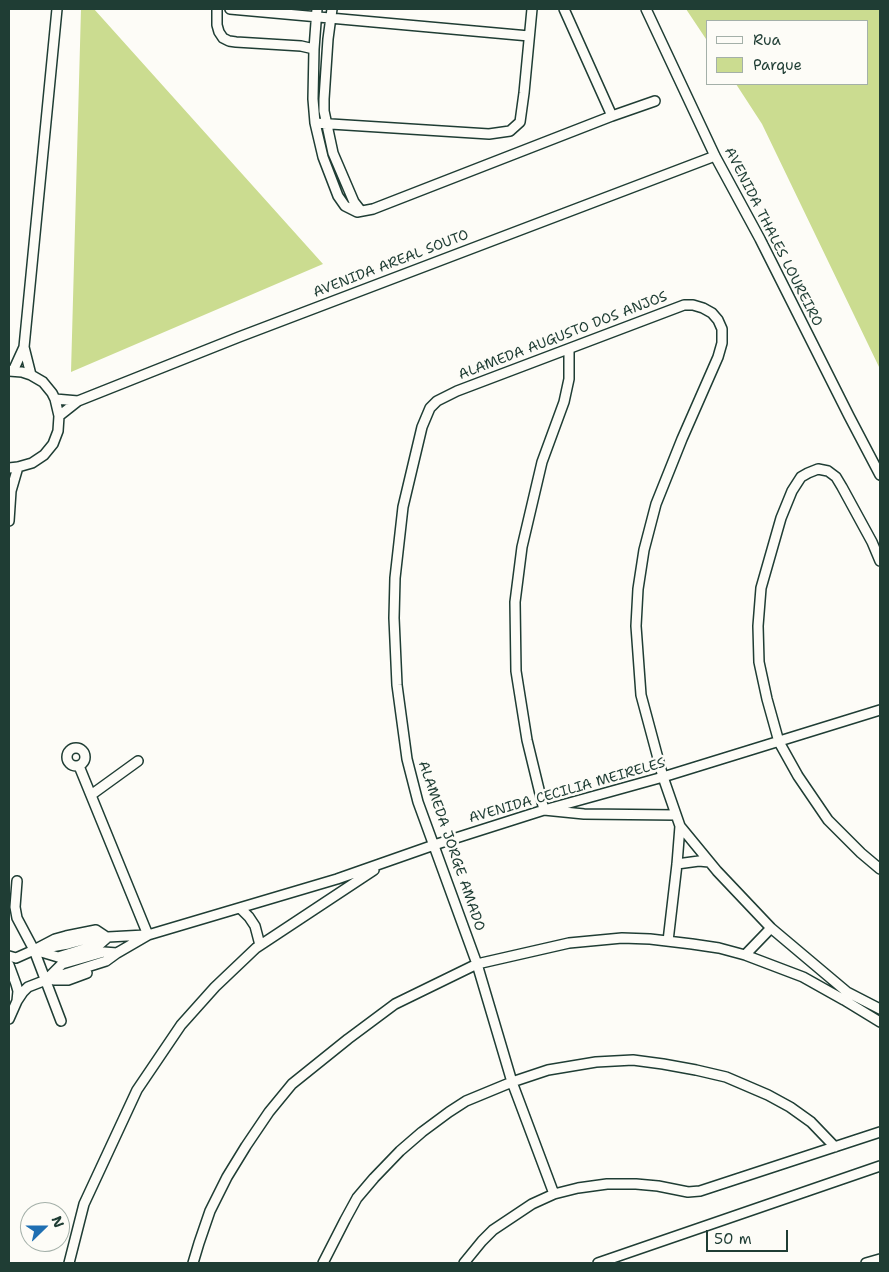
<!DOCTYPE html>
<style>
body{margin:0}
#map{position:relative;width:889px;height:1272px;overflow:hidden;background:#fdfcf7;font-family:"Shantell Sans",sans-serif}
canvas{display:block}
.frame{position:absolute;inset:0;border:10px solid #1f3d34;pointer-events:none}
.legend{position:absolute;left:706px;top:20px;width:162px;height:65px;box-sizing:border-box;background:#fdfcf7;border:1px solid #a4b0a9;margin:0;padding:6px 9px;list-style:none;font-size:15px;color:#1f3d34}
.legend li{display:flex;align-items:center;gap:10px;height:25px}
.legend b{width:25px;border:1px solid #a4b0a9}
.north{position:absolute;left:20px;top:1202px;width:50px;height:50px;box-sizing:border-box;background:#fdfcf7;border:1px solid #a4b0a9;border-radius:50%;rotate:68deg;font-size:14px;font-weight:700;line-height:20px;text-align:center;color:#1f3d34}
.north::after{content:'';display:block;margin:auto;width:18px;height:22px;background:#1f6fb2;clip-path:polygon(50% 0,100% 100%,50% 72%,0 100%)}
.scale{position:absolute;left:706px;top:1230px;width:82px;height:22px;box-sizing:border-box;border:2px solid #1f3d34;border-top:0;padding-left:6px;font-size:15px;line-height:18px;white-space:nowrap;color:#1f3d34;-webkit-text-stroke:4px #fdfcf7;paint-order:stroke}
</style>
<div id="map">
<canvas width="889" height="1272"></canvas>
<div class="frame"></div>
<ul class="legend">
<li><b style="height:6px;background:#fdfcf7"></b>Rua</li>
<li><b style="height:14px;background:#cbdc90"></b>Parque</li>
</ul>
<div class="north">N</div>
<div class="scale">50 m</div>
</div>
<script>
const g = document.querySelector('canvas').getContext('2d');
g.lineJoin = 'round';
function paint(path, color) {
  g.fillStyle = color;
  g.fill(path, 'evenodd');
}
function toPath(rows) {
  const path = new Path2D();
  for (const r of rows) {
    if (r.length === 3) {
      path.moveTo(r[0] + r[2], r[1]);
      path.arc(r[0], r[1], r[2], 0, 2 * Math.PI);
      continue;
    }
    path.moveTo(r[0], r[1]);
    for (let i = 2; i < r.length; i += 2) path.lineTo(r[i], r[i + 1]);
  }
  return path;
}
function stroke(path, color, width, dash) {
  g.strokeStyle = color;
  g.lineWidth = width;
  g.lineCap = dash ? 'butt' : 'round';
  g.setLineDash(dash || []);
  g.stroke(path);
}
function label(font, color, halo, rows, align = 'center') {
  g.font = font + ' "Shantell Sans",sans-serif';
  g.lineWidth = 5;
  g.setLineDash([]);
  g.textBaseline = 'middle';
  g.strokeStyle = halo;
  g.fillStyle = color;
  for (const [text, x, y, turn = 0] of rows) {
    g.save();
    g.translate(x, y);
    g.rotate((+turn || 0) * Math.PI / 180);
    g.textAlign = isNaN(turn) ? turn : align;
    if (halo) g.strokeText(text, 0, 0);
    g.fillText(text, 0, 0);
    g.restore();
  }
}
paint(toPath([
 [81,9,94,9,323,264,71,372],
 [686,9,880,9,880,369,762,124,736,84,868,84,868,21,708,21,708,42]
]), '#cbdc90');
const minor = toPath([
 [217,9,217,25,219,32,223,38,229,41,236,42,301,46,314,49],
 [230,9,529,36],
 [317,9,314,49,313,99,315,123,323,157,338,196,345,206,357,212,373,209,612,116,655,101],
 [332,9,328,39,324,99,324,111,333,153,354,202,361,211],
 [564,9,612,116],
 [646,9,715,156,760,239,849,416,880,475],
 [315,123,489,134,510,131,520,122,524,93,532,9],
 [24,347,31,375],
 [569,349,569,379,564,402,542,462,522,547,515,602,516,671,527,740,544,810,584,814,676,815],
 [9,371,22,372,31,375,43,382,52,393,55,399,59,416,58,431,53,444,44,455,32,463,18,467,9,468],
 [13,371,24,347,57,9],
 [55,399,78,401],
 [59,416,78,401,239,337,715,156],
 [9,521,11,491,18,467],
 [880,561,872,542,842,487,836,477,828,471,818,469,808,473,801,477,792,491,781,518,761,588,758,626,759,662,767,699,779,742,798,776,828,820,861,853,880,869],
 [76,757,9],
 [79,766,148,935],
 [91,795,138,761],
 [677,864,699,861,709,862],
 [17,881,15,907,17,918,34,950,61,1021],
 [240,908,249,917,255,926,260,945],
 [668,941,677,864,680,826],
 [34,950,68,944,98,936,108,937,145,935],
 [38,951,58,957,100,944,108,937],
 [745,955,771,928],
 [9,956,16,958,34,950,55,939,66,936,96,930,105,936],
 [9,965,16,984,18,991,17,1001,9,1019],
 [49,977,62,964,104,952,117,953],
 [54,980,68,980,87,973],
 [17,1001,23,992,28,987,46,980,106,961,117,953,148,935,337,879,434,845,544,810,663,777,880,710],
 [554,1194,512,1082,477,964,418,802,407,759,397,685,394,618,395,578,403,507,422,427,430,408,437,401,457,391,684,305,693,305,703,308,712,313,718,320,722,329,722,343,718,357,682,439,656,504,644,550,638,589,636,626,641,695,663,777,680,826,717,871,771,928,847,992,880,1009],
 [69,1263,84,1204,137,1090,181,1025,215,987,256,948,374,870],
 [193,1263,199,1243,210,1211,227,1177,246,1146,269,1112,292,1084,348,1039,395,1004,477,964,569,943,622,938,650,939,692,944,719,948,745,955,803,977,844,1000,880,1022],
 [323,1263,345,1220,357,1198,374,1178,400,1151,422,1132,449,1112,466,1101,512,1082,548,1070,596,1062,633,1060,663,1064,696,1070,726,1077,768,1095,790,1107,811,1122,835,1147],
 [464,1263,482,1241,493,1230,532,1204,554,1194,578,1188,607,1184,636,1184,658,1186,688,1192,700,1191,880,1132],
 [598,1263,880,1166],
 [866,1263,880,1259]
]);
stroke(minor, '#1f3d34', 12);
stroke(minor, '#fdfcf7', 9);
label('14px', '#1f3d34', '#fdfcf7', [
 ["AVENIDA THALES LOUREIRO",773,237,63],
 ["AVENIDA AREAL SOUTO",391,264,-21],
 ["ALAMEDA AUGUSTO DOS ANJOS",563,336,-21],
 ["AVENIDA CECILIA MEIRELES",567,791,-16],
 ["ALAMEDA JORGE AMADO",451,846,71]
]);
</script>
